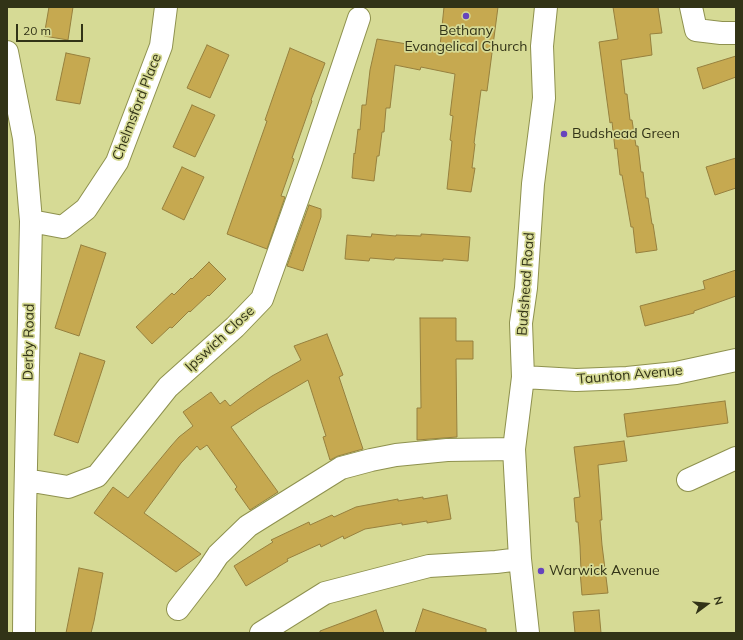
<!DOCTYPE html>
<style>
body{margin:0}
#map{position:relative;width:743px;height:640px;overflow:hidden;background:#d6da95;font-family:Mulish,sans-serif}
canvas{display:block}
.frame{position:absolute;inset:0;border:8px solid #323317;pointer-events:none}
.north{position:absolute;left:687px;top:584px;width:40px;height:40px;-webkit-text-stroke:3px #d6da95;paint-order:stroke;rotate:74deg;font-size:11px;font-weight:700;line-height:16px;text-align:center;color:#323317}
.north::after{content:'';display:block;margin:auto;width:14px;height:18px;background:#323317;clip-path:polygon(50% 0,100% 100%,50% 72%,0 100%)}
.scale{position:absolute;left:16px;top:24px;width:67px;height:18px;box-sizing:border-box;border:2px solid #323317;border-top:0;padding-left:5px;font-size:12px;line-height:14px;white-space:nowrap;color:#323317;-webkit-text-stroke:3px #d6da95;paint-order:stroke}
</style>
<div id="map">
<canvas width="743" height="640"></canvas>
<div class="frame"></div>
<div class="north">N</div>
<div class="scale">20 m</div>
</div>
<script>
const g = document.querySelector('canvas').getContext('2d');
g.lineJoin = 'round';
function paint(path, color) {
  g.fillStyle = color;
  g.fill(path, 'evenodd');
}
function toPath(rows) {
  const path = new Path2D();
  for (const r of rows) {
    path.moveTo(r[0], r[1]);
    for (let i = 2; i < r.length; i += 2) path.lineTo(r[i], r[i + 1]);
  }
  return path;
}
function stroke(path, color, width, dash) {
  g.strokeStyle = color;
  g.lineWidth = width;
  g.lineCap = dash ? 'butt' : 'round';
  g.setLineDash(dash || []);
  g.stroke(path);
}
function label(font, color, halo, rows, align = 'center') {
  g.font = font + ' Mulish,sans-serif';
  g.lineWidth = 3.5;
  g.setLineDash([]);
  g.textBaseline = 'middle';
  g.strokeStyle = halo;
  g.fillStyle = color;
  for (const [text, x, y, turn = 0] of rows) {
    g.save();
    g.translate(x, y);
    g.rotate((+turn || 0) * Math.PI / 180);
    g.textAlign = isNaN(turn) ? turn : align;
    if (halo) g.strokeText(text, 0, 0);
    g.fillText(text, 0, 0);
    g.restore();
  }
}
const building = toPath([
 [49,7,73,7,68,40,44,36,49,7],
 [444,7,498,7,487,91,481,90,474,143,475,144,472,168,475,168,471,192,447,189,452,141,450,140,453,116,450,115,455,74,421,67,420,70,395,65,390,108,386,108,384,132,382,132,379,156,377,156,374,181,352,178,354,153,355,154,358,129,360,130,362,105,366,105,370,70,377,39,425,47,426,43,440,46,444,7],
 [613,7,658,7,662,33,650,34,652,55,621,60,625,94,627,94,630,120,632,120,636,146,638,146,641,172,643,172,646,198,648,198,652,224,653,224,657,250,636,253,633,227,631,227,622,175,620,175,617,148,615,149,612,122,610,123,599,42,618,39,613,7],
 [207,45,229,55,210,98,187,88,207,45],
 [290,48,325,63,311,100,312,101,292,158,294,159,281,196,285,197,267,249,227,234,267,121,265,120,290,48],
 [66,53,90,58,80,104,56,100,66,53],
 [736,56,736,77,703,89,697,68,736,56],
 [192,105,215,115,195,157,173,147,192,105],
 [736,158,736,188,715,195,706,167,736,158],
 [182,167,204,177,184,220,162,209,182,167],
 [309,205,321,209,321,217,303,271,287,266,309,205],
 [372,234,396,236,396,235,421,236,421,234,470,237,468,261,443,259,443,261,395,258,394,260,370,258,369,261,345,259,347,235,371,237,372,234],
 [81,245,106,253,79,336,55,328,81,245],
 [209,262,226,279,209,296,208,295,190,312,189,311,172,328,170,327,152,344,136,327,172,293,174,295,191,278,192,279,209,262],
 [736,270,736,296,694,311,694,313,645,326,640,306,705,289,703,281,736,270],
 [420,318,456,318,456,341,473,341,473,359,456,359,457,437,417,440,417,408,421,408,420,318],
 [327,334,343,375,339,377,363,449,338,456,330,460,323,437,326,436,308,380,260,408,231,427,278,492,250,510,235,489,237,487,207,445,200,450,197,446,181,463,144,513,201,554,176,572,94,513,113,487,128,498,171,446,179,437,193,426,183,412,211,392,220,404,225,400,230,406,247,393,272,376,301,360,294,346,327,334],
 [80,353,105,361,78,443,54,435,80,353],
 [725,401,728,423,627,437,624,414,725,401],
 [624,441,627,461,598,465,602,520,600,520,602,545,608,593,582,595,580,571,581,571,580,546,578,522,576,522,574,498,580,497,574,447,624,441],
 [447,495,451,519,427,523,427,521,402,525,402,523,365,529,344,539,343,536,321,547,320,544,287,559,288,561,246,586,234,566,273,542,271,540,309,522,310,525,332,515,334,517,356,507,398,499,398,501,423,497,423,499,447,495],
 [79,568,103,573,94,621,91,633,66,633,79,568],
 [423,609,486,629,486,633,415,633,423,609],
 [376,610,384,633,320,633,320,631,376,610],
 [599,610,601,633,575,633,573,612,599,610]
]);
paint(building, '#c6a950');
stroke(building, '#96803e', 1);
const minor = toPath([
 [691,7,696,30,721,33,736,33],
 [7,52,24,138,31,221,25,514,24,633],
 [31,221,63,227,86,209,117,162,161,46,166,7],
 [523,377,576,380,627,378,676,373,736,360],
 [26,480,68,487,97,476,168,387,235,327,262,299,311,161,359,18],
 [688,480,736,458],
 [178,609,208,570,218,555,248,526,341,468,371,460,396,455,447,450,514,449],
 [261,633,325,593,429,566,496,562,520,559],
 [528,633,520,559,514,449,523,377,521,323,526,288,533,184,544,98,542,46,546,7]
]);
stroke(minor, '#8e914e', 24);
stroke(minor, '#fff', 22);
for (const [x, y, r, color] of [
 [466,16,4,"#6644bd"],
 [564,134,4,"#6644bd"],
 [541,571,4,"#6644bd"]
]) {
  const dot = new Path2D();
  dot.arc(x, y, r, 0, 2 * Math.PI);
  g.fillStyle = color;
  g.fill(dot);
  stroke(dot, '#d6da95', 1.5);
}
label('14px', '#323317', '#d6da95', [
 ["Bethany",466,31,"center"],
 ["Evangelical Church",466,47,"center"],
 ["Budshead Green",572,134],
 ["Warwick Avenue",549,571]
], 'left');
label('14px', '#323317', '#d6da95', [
 ["Chelmsford Place",137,107,-69],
 ["Budshead Road",526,284,-86],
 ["Ipswich Close",220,339,-43],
 ["Derby Road",29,342,-89],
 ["Taunton Avenue",630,375,-5]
]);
</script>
